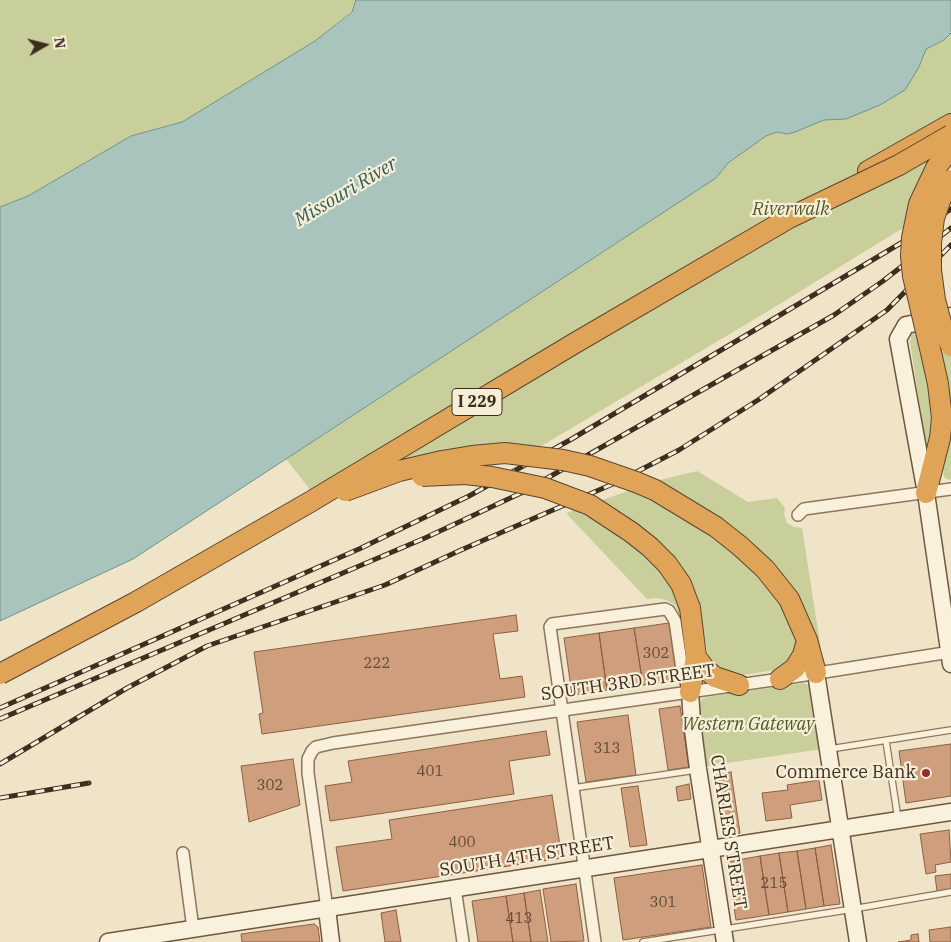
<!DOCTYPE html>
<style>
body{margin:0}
#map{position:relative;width:951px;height:942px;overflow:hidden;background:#f0e4c8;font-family:"IBM Plex Serif",serif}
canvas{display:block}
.north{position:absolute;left:20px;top:20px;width:50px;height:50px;-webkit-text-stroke:4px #f7eed8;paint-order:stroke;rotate:82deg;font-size:14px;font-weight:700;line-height:20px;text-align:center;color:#3d2e20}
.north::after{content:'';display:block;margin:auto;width:18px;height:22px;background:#3d2e20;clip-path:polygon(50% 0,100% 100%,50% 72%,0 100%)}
</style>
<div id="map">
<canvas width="951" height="942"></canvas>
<div class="north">N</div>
</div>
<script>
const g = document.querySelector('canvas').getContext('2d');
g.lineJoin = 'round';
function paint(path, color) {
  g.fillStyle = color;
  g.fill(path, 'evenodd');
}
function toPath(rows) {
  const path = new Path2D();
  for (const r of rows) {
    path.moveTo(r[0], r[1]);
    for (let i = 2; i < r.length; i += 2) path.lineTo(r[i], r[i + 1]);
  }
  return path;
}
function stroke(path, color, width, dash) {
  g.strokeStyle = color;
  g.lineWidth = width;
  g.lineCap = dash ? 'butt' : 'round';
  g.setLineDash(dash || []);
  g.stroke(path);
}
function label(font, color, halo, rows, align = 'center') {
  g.font = font + ' "IBM Plex Serif",serif';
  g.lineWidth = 4.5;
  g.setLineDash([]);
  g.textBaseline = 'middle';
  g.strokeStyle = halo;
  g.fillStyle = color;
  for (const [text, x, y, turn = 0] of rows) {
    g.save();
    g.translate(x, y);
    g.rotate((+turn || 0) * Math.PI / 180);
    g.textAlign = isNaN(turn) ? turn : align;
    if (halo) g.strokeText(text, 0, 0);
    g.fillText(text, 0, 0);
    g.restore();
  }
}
paint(toPath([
 [0,0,356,0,352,11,315,41,182,122,131,136,28,196,0,207],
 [951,33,951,146,911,223,765,313,538,448,311,491,286,459,716,178,728,163,766,136,777,132,787,134,795,132,824,120,846,119,919,67,926,49,944,40],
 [920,326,935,401,926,481,918,428,921,420,921,413,910,342,913,329],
 [948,350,951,355,951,479,949,480,944,477,942,465,950,412,949,389,940,353],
 [697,471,748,502,777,498,785,508,784,514,787,523,794,527,802,528,823,662,773,589,793,624,799,651,781,669,737,676,717,671,708,656,700,610,689,678,680,618,675,605,666,600,656,598,647,599,566,513,656,481],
 [804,683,808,685,811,690,822,749,707,766,699,704,702,699,707,697]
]), '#c9cf9b');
const water = toPath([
 [356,0,951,0,951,33,944,40,926,49,919,67,905,90,880,105,846,119,824,120,795,132,787,134,777,132,766,136,728,163,716,178,133,559,0,621,0,207,28,196,131,136,182,122,315,41,352,12,356,0]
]);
paint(water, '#a9c4bc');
stroke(water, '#6f938a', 1);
const building = toPath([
 [516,615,518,631,493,634,500,679,522,676,525,697,262,734,259,714,263,713,254,652,516,615],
 [669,623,677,680,643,685,634,628,669,623],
 [634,628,643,685,607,690,599,633,634,628],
 [599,633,607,690,572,695,564,638,599,633],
 [680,706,689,767,668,770,659,709,680,706],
 [628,715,636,775,586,782,577,722,628,715],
 [546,731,550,755,509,761,514,794,330,821,325,786,352,782,348,761,546,731],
 [951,744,951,796,906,803,899,751,951,744],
 [293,759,300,805,249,822,241,766,293,759],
 [731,772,740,833,723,836,714,775,731,772],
 [819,780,822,800,790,805,792,818,766,821,762,793,788,790,787,785,819,780],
 [689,784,691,799,678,801,676,787,689,784],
 [638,786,647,845,630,847,621,788,638,786],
 [552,795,562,858,343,891,336,847,392,839,389,820,552,795],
 [949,830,951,862,935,865,936,872,926,874,920,834,949,830],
 [831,845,840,904,824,906,815,848,831,845],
 [815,848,824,906,806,909,797,851,815,848],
 [797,851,806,909,788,912,779,853,797,851],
 [779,853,788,912,769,915,760,856,779,853],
 [760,856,769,915,736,920,727,862,760,856],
 [702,865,711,927,623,940,614,878,702,865],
 [951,874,951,889,937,891,935,876,951,874],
 [576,884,584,941,551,942,543,889,576,884],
 [540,890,548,942,531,942,524,893,540,890],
 [524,893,531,942,513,942,506,896,524,893],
 [506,896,513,942,478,942,472,901,506,896],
 [396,910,401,942,385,942,381,913,396,910],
 [314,924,318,927,320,942,242,942,241,934,314,924],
 [951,927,951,942,930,942,929,930,951,927],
 [918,934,919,942,898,942,911,940,911,935,918,934]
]);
paint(building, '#cf9f7d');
stroke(building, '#8d5f41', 1);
const lane = toPath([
 [886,741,898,819],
 [830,749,951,730],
 [573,788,696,770],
 [643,942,853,909,951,892]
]);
const street = toPath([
 [798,515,804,509,811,508,951,489],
 [183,853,193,929],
 [455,888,463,942],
 [327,909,308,773,308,759,312,751,316,747,333,743,780,679,951,652],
 [595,942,550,627,552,624,665,609,669,611,675,621,683,676,689,688]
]);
const secondary = toPath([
 [951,316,906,325,898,339,926,493,951,664],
 [816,673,858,942],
 [690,692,692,722,698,769,725,942],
 [327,909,331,942],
 [108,942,951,812]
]);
const highway = toPath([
 [868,171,951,124],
 [926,493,940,438,942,418,938,384,932,357],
 [740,546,765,569,789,599,807,640,816,673],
 [690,608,696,657,690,692],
 [696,657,704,668,715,677,739,685],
 [780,679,795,668,803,655,807,640]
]);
stroke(lane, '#8d765c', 8);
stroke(street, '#8d765c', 14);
stroke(secondary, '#6f573f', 19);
stroke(highway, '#5b4430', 22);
stroke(lane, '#faf1dc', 5.5);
stroke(street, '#faf1dc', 11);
stroke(secondary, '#faf1dc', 16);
stroke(highway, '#e0a458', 20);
const rail = toPath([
 [0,708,359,549,469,496,570,440,906,240,951,209],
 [0,719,425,538,521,493,834,315,883,281,951,228],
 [0,764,127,688,207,646,385,585,461,550,615,483,679,450,758,400,887,310,951,245],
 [0,798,89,783]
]);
stroke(rail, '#3d2e20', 5);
stroke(rail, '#f7eed8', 3, [9]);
const highwayBridge = toPath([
 [951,180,943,193,934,218,931,243,931,270,935,300,942,326,951,346],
 [932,357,913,276,911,256,912,238,919,204,936,168,951,147],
 [422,476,465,474,492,477,545,488,590,505,631,532,650,547,667,564,681,584,690,608],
 [345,491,399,471,442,461,472,456,505,453,563,460,590,466,636,482,655,490,716,527,740,546],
 [0,674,136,602,310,502,575,343,789,218,899,165,951,135]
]);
stroke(highwayBridge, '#5b4430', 22, []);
stroke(highwayBridge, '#e0a458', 20);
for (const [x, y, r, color] of [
 [926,773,5,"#9e2a2b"]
]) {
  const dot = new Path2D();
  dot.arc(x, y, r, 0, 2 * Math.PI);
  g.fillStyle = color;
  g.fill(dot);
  stroke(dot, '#f7eed8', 2);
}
label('15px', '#624a37', null, [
 ["302",656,654],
 ["222",377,664],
 ["313",607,749],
 ["401",430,772],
 ["302",270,786],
 ["400",462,843],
 ["215",774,884],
 ["301",663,903],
 ["413",519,919]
]);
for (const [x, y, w] of [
 [477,402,50]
]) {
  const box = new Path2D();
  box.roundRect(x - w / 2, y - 13.5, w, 27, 4);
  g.fillStyle = '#f7eed8';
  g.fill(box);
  stroke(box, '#3d2e20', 1);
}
label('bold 16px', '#3d2e20', null, [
 ["I 229",477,402]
]);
label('italic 18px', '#4d5a26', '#f7eed8', [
 ["Riverwalk",791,210],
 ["Western Gateway",748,725]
]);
label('18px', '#3d2e20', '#f7eed8', [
 ["SOUTH 3RD STREET",628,683,-8],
 ["CHARLES STREET",728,832,81],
 ["SOUTH 4TH STREET",527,857,-9]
]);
label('18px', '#3d2e20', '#f7eed8', [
 ["Commerce Bank",916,773]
], 'right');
label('italic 19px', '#2f5d5a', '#f7eed8', [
 ["Missouri River",346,192,-31]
]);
</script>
